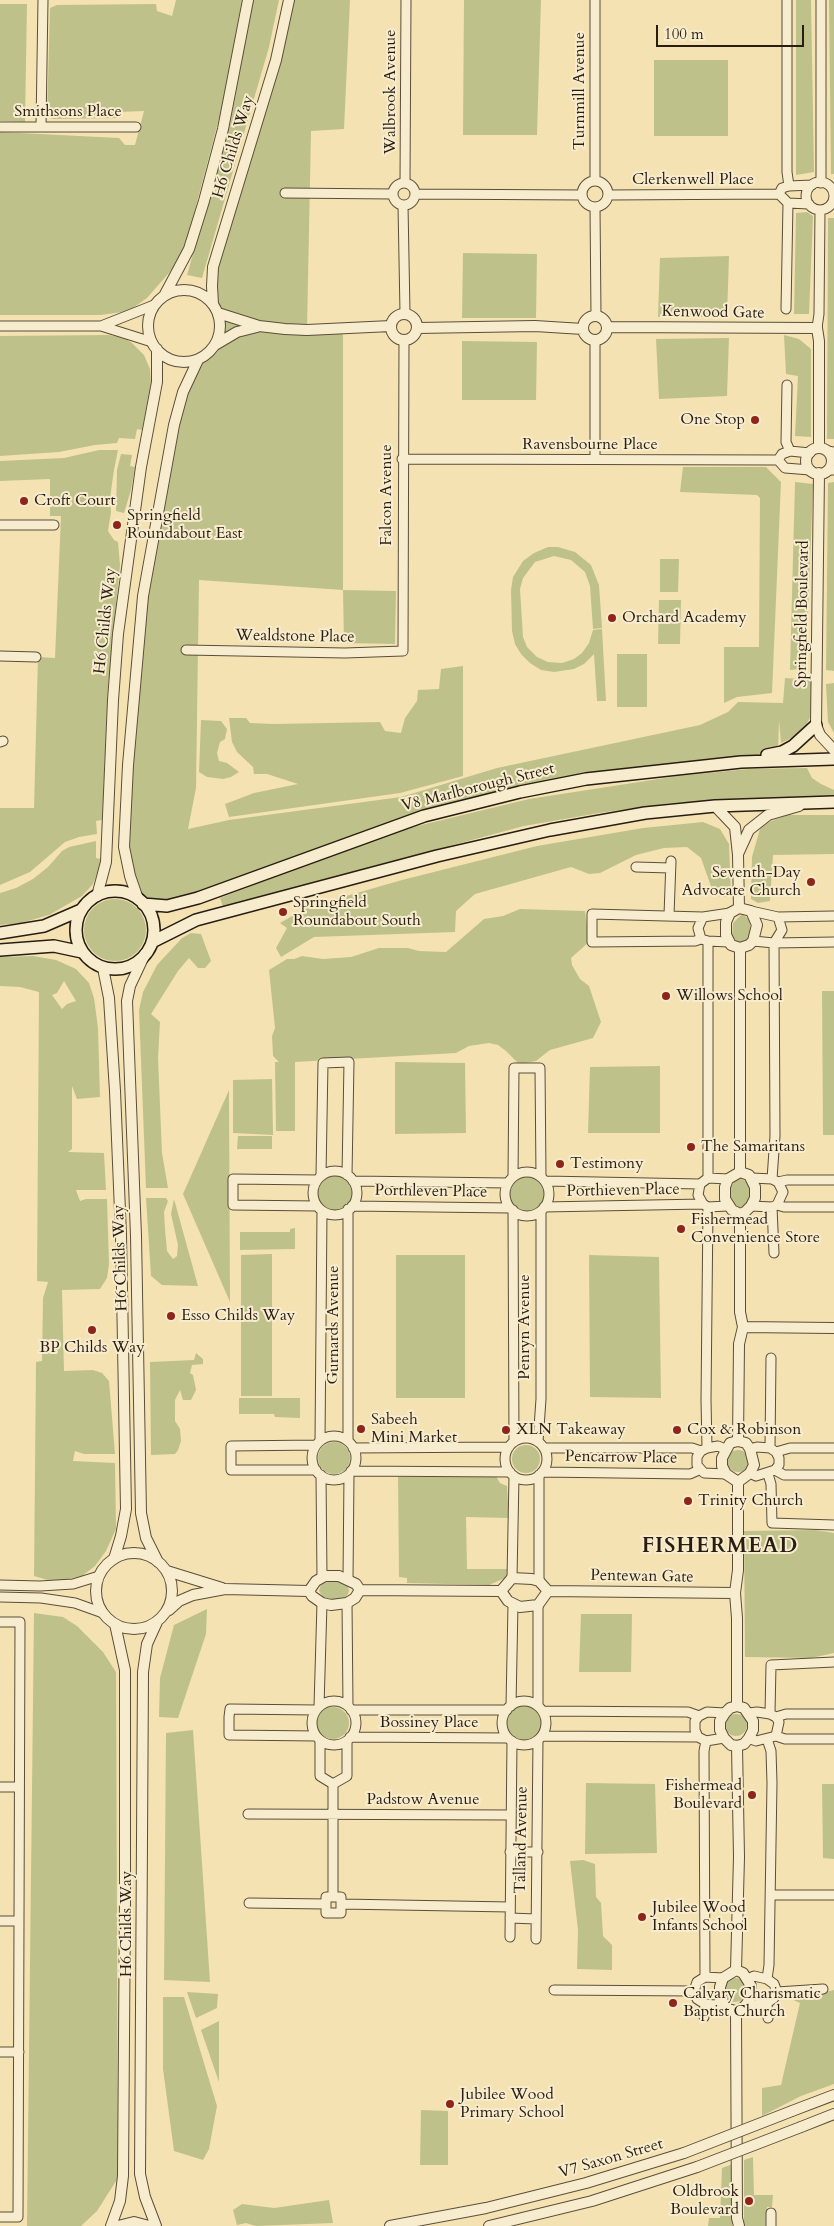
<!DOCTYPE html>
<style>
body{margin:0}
#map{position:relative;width:834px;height:2226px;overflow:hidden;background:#f4e2b3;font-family:Cardo,serif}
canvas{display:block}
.scale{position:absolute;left:656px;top:25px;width:148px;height:22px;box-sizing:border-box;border:2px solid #281d10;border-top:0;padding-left:6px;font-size:15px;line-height:18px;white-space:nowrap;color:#281d10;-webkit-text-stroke:4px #f8ecce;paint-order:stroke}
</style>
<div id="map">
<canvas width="834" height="2226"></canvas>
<div class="scale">100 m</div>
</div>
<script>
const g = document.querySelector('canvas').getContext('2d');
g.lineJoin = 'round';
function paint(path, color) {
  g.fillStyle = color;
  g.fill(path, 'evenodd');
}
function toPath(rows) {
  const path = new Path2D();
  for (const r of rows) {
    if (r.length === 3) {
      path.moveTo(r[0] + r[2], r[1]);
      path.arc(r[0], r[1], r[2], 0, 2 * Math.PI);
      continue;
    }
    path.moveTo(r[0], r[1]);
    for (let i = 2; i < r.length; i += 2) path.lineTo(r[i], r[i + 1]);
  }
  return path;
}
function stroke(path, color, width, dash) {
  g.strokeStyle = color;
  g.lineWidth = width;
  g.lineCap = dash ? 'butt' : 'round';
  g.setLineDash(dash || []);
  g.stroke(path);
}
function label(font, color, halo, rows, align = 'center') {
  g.font = font + ' Cardo,serif';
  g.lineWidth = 4;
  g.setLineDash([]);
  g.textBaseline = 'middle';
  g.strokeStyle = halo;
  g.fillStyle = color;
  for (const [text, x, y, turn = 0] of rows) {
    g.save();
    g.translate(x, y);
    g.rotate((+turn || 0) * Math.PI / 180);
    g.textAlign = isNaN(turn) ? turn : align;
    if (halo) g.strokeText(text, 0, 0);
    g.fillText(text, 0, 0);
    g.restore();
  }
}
paint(toPath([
 [176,0,242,0,221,111,187,240,175,266,147,298,130,310,122,312,101,315,0,315,0,132,119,138,125,145,135,145,144,111,119,112,117,118,53,119,47,116,50,8,57,5,156,4,157,11,172,16],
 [253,0,279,0,269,47,202,278,187,275,230,125],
 [289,0,350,0,344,129,311,131,307,329,343,329,343,590,396,591,395,644,344,643,343,590,199,580,196,788,188,829,229,820,401,797,497,768,700,725,728,712,738,702,783,703,785,678,812,680,811,716,802,733,781,743,779,721,778,752,586,779,424,816,198,898,143,904,126,858,143,596,172,436,198,360,208,354,215,345,220,334,220,323,213,304,212,286],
 [464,0,541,0,537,135,463,135],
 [796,0,811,0,814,172,796,175],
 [829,0,834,0,834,174,831,174],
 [0,4,27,4,25,122,0,121],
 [654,60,728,60,728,136,654,136],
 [807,212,813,216,809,314,794,314,796,213],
 [828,218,834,218,834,439,827,439],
 [463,253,537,254,536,318,462,318],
 [729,256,727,317,658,317,660,258],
 [109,335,124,338,132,343,144,355,150,369,151,384,142,430,137,429,135,439,119,438,117,443,95,445,59,452,0,456,0,336],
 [784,335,799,339,811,349,811,437,795,436,798,376,786,374],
 [729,338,727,396,659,399,656,339],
 [462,341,537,342,536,400,462,400],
 [99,450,118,450,114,470,110,498,111,512,108,531,114,540,118,542,120,565,108,687,102,820,96,821,97,834,79,837,65,842,30,872,0,885,0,808,34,808,38,657,55,658,61,516,50,516,50,479,0,481,0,461,64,458],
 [121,454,132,455,130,466,135,467,131,490,124,513,116,511,117,470],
 [683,467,766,467,781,482,772,693,737,697,724,703,724,647,759,647,760,498,757,495,680,492],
 [795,482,813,484,806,668,790,670],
 [834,482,834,671,826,670,828,483],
 [548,547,558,547,575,552,591,565,599,585,602,628,593,629,590,586,585,572,571,560,554,556,535,562,523,578,520,589,523,637,527,647,537,657,548,662,562,663,574,659,582,653,589,643,593,630,602,629,606,701,597,701,594,654,584,664,574,669,554,672,541,670,530,663,521,654,515,644,512,631,511,590,513,577,523,561,534,553],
 [660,559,679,559,678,592,660,592],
 [659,600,681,600,680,644,658,644],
 [617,654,647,654,647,707,617,707],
 [463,666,463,776,400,793,229,817,225,804,254,793,298,784,267,774,254,774,253,767,237,752,232,742,229,718,246,718,250,723,274,724,380,722,385,731,401,733,405,718,417,701,418,690,439,689,441,669],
 [834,683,834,733,828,722,826,684],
 [201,720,221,721,227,729,225,739,220,742,217,753,219,761,227,763,239,772,231,777,223,779,207,777,199,772],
 [807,768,812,778,821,784,834,790,834,797,672,803,599,813,524,826,223,907,220,898,349,848,413,827,529,799,678,776,748,769],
 [788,815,834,815,834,854,773,855,770,901,758,903,751,899,752,857,760,829,769,822],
 [703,822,720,829,729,844,731,896,720,897,713,892,701,858,687,847,664,848,636,855,600,873,589,874,571,867,475,894,456,911,455,932,314,937,281,957,276,948,287,928,280,923,308,907,402,880,537,846,643,828],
 [96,841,96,858,101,859,98,871,93,884,82,896,49,915,21,923,0,925,0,893,16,888,33,879,48,867,62,851,69,847],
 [115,930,31],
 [520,909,585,911,589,942,571,958,572,965,580,979,589,986,601,1022,593,1038,550,1050,536,1061,525,1063,518,1063,506,1051,498,1045,489,1043,469,1046,456,1053,295,1062,295,1131,276,1131,275,1062,279,1062,273,1056,272,1036,275,1028,269,970,287,959,294,959,302,956,323,959,351,957,379,948,408,948,419,951,446,952,484,919,503,916],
 [742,914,749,919,750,924,750,933,747,941,741,943,736,941,732,935,733,923],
 [191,933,201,934,211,961,205,968,198,968,189,958,178,971,151,1014,160,1022,158,1058,162,1153,168,1188,146,1188,139,1010,143,992,157,965,182,938],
 [33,956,56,960,76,969,89,983,94,998,98,1028,100,1097,77,1099,72,1086,72,1149,68,1152,104,1153,106,1190,76,1190,80,1201,86,1199,107,1199,109,1264,107,1278,100,1289,62,1290,64,1371,93,1370,102,1373,109,1381,115,1454,84,1454,75,1451,73,1461,115,1463,116,1529,106,1551,95,1566,82,1576,54,1582,34,1576,36,1362,42,1361,43,1298,48,1282,37,1281,39,992,20,987,0,986,0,957],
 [64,981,76,1001,67,1004,62,1009,52,995,57,993],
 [822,991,834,991,834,1135,823,1135],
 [395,1062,465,1063,466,1133,395,1134],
 [660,1066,660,1133,588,1133,590,1067],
 [272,1079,273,1135,233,1133,233,1080],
 [229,1090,230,1302,183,1194],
 [238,1136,272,1136,272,1149,237,1149],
 [527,1193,18],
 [334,1193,18],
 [741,1179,748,1182,751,1189,751,1198,746,1206,740,1208,734,1205,730,1198,730,1188,735,1181],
 [146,1198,166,1198,168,1201,164,1212,165,1229,167,1251,173,1259,177,1256,178,1245,171,1214,174,1199,198,1286,162,1285,151,1276],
 [295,1228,295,1249,240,1250,240,1232,290,1232,290,1229],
 [272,1254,272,1396,241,1396,241,1255],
 [396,1255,465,1255,465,1398,396,1398],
 [589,1255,659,1257,661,1398,590,1397],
 [196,1353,203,1359,203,1364,192,1365,190,1373,193,1375,196,1390,191,1400,183,1400,180,1390,175,1400,175,1421,180,1429,181,1441,178,1450,175,1454,151,1455,150,1362,194,1360],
 [239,1398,300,1398,300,1418,275,1417,274,1414,239,1414],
 [334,1458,16],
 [526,1459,14],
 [738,1461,11],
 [496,1476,500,1483,507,1486,509,1518,466,1517,467,1569,508,1569,505,1578,489,1585,407,1583,407,1578,399,1577,398,1477],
 [815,1530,834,1533,834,1653,811,1658,745,1657,744,1531],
 [335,1580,342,1581,348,1586,349,1591,346,1598,340,1600,325,1600,319,1591,321,1584],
 [207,1609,206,1634,178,1718,159,1717,160,1678,174,1625],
 [34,1613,63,1617,77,1626,103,1652,116,1672,118,2178,97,2211,81,2226,27,2226],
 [581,1614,632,1614,631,1672,579,1672],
 [525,1722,18],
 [333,1723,16],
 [736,1725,11],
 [193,1730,210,1982,164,1980,166,1733],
 [586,1783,655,1784,657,1853,585,1854],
 [822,1784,834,1784,834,1859,823,1858],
 [583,1860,595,1864,596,1897,601,1903,603,1936,612,1945,612,1970,577,1969,578,1930,570,1861],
 [735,1990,12],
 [834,1990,834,2084,801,2096,762,2116,762,2088,781,2085,800,2003,791,1999,796,1994,821,1993],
 [187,1992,218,1994,217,2008,196,2018],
 [184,1997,217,2106,209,2149,203,2160,174,2151,163,2069,163,1997],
 [219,2021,219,2082,201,2030],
 [421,2110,448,2111,448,2165,420,2165],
 [753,2157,754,2195,773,2195,772,2207,767,2207,767,2226,744,2226,744,2160],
 [733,2164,732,2226,708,2226,709,2218,720,2218,722,2168],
 [329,2200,333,2223,256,2226,246,2223,237,2225,233,2210,242,2204,274,2208]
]), '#bec28a');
const minor = toPath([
 [595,0,595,181],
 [787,0,787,172,789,186],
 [821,0,821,183],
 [41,126,43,0],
 [0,127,136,127],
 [595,194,13],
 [820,196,14],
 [405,183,406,0],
 [404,194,11],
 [285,193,393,194],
 [415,194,582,195],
 [608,195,779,194],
 [809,204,788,203,779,194,782,188,789,186,812,185],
 [403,205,405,313],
 [595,207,596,316],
 [786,309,788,203],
 [0,326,101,326,152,342],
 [101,326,154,305],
 [817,328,819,314,820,210],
 [787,385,786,442,790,451],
 [828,451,834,452],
 [810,453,790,451,782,454,778,460,785,468,810,470],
 [595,458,595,341],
 [402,459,778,460],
 [828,470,834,470],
 [0,525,54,525],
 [186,650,345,653,403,651,404,340],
 [0,656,36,657],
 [0,742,3,741],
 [636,867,670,868],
 [751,911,778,917,834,916],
 [669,915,671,861],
 [701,939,695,941,592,942,592,914,703,917],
 [753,941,774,943,834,942],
 [728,942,708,941,701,939,698,928,703,917,730,913],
 [335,1193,22],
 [527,1194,22],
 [321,1175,323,1063,349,1062,347,1175],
 [513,1177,514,1068,540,1068,541,1176],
 [708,1178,708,941],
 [772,1179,775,1136,774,943,782,930,778,917],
 [317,1180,233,1179,233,1205,317,1206],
 [353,1181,508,1183],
 [545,1181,700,1184],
 [778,1182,787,1180,834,1180],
 [777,1205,784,1207,834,1207],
 [352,1206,510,1208],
 [727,1206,708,1207,703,1204,698,1195,700,1184,708,1178,728,1179],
 [751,1206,772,1207,777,1205,783,1192,778,1182,772,1179,752,1178],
 [544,1207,703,1204],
 [772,1207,774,1253],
 [513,1210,514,1442],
 [334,1458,22],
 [526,1459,21],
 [320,1441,322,1211],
 [348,1441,348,1209],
 [538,1442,541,1399,541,1211],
 [353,1448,509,1447],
 [544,1448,692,1448,701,1451],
 [707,1448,706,1400,708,1207],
 [770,1448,771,1358],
 [725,1449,718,1446,707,1448,701,1451,697,1457,697,1465,704,1473,726,1474],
 [750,1449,757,1447,770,1448,776,1452,779,1458,779,1465,775,1470,756,1476,750,1473],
 [776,1452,790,1448,834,1448],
 [316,1470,231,1470,231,1446,316,1445],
 [775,1470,784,1475,834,1475],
 [351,1471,510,1472],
 [542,1472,690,1474,699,1470],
 [768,1474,771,1484,772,1523,834,1525],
 [321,1475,322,1577],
 [512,1578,514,1476],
 [348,1579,349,1474],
 [539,1581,539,1475],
 [0,1585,40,1586,73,1584,99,1576],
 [0,1597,41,1598,75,1603,103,1613],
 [347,1603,348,1706],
 [538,1605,538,1706],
 [0,1622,20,1622,18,2217,0,2217],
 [524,1723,22],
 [334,1723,22],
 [511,1706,513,1604],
 [319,1707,322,1603],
 [351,1710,507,1710],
 [543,1711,688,1712,699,1716],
 [749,1713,757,1712,770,1714,776,1717,779,1722,776,1736,756,1741,749,1738],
 [770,1714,771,1665,834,1662],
 [776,1717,786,1714,834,1714],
 [316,1736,229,1735,229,1717,230,1709,316,1710],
 [542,1736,698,1737],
 [776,1736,785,1739,834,1739],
 [350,1737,508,1738],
 [724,1738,706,1741,698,1737,695,1730,695,1721,699,1716,707,1712,725,1713],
 [320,1740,320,1776,333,1784],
 [333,1784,347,1776,347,1741],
 [0,1787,19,1787],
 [248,1814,511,1815],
 [510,1852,538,1852],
 [771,1895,834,1895],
 [326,1897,341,1897,341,1913,326,1913,326,1897],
 [333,1897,333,1784],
 [249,1903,326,1904],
 [341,1904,510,1907],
 [510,1918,536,1919],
 [0,1921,19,1921],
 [510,1937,512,1741],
 [536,1939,538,1740],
 [705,1977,704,1751,706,1741],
 [767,1979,769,1965,772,1783,771,1751,767,1739],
 [554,1990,694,1991],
 [777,1992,823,1989],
 [723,2002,715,2005,705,2004,697,1999,694,1991,697,1982,705,1977,723,1978],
 [748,2002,754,2005,767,2003,774,1998,777,1992,774,1984,767,1979,754,1976,748,1979],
 [767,2003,768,2018],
 [704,2017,705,2004],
 [0,2052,19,2052],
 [771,2226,771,2213]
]);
const tertiary = toPath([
 [184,326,36],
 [164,296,189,249,204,201,223,129,248,0],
 [213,304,212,286,213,267,276,60,289,0],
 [218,313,259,326,285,329,307,330,391,326],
 [404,327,13],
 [595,328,12],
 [608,327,817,328,819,341,819,448],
 [417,328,535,326,583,329],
 [215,345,237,332,257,327],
 [819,461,13],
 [819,473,816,725,820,735,834,750],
 [715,806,735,827,738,855,739,908],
 [738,854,749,830,768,815,799,806],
 [97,896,106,862,113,700,118,634,141,467,157,382,157,349],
 [138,899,130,876,124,847,128,765,143,596,174,425,183,392,198,360],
 [739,908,751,911,757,925,753,941,749,945,740,948,731,945,726,935,726,922,730,913,739,908],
 [145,954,130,986,127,1001,136,1236,141,1513,146,1538,158,1562],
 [103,968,109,998,115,1091,121,1235,126,1509,121,1536,114,1559],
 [740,1172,740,948],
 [740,1172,749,1175,755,1187,755,1198,751,1206,745,1212,740,1214,732,1210,725,1199,725,1187,728,1179,740,1172],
 [743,1327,834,1328],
 [738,1441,739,1344,743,1327,740,1312,740,1214],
 [738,1441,746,1443,750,1449,754,1465,750,1473,738,1482,726,1474,722,1466,722,1458,730,1443,738,1441],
 [134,1591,38],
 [167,1571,222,1588],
 [339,1576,356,1584,360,1590,355,1598,347,1603,331,1605,322,1603,312,1596,309,1591,316,1581,325,1576,339,1576],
 [512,1578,532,1579,539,1581,548,1591,538,1605,520,1607,508,1601,501,1591,512,1578],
 [360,1590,501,1591],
 [548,1591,735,1593],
 [169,1610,179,1601,193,1595,225,1589,309,1591],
 [737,1706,737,1618,735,1593,738,1570,738,1482],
 [737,1706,744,1708,753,1721,753,1730,749,1738,744,1744,737,1746,731,1745,724,1738,720,1730,720,1721,725,1713,730,1708,737,1706],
 [736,1970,739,1857,737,1746],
 [736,1970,743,1973,751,1986,751,1995,748,2002,744,2007,736,2011,728,2009,723,2002,720,1996,720,1987,723,1978,736,1970],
 [736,2011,737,2218,739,2226],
 [792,2111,834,2095],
 [801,2127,834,2114],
 [111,2226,120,2201,123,2176,125,1898,125,1670,115,1624],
 [118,2226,134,2222,149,2226],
 [156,2226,145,2197,140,2174,143,1672,147,1644,157,1622],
 [390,2226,486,2208,586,2183,684,2153],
 [489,2226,592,2201,697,2167]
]);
const secondary = toPath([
 [767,755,782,752,793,746,816,725],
 [115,930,39],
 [143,904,167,906,198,898,424,816,520,792,586,779,741,762,834,759],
 [0,933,44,926,81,910],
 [152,942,196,920,437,856,550,830,645,813,715,806,834,802],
 [0,950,54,946,82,952]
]);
stroke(minor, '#5b4e39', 11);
stroke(tertiary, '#5b4e39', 12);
stroke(secondary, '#281d10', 14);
stroke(minor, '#f8ecce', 9);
stroke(tertiary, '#f8ecce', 10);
stroke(secondary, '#f8ecce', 11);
const tertiaryBridge = toPath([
 [684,2153,792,2111],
 [697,2167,801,2127]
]);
stroke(tertiaryBridge, '#5b4e39', 12, []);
stroke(tertiaryBridge, '#f8ecce', 10);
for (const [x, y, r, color] of [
 [755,420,5,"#8f2418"],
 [24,501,5,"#8f2418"],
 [117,525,5,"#8f2418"],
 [612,618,5,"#8f2418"],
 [811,882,5,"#8f2418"],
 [283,912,5,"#8f2418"],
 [666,996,5,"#8f2418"],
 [691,1147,5,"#8f2418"],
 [560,1164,5,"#8f2418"],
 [681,1229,5,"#8f2418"],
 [171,1316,5,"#8f2418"],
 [92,1330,5,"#8f2418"],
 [361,1429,5,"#8f2418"],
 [506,1430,5,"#8f2418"],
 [677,1430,5,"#8f2418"],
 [688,1501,5,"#8f2418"],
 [752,1795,5,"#8f2418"],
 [642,1917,5,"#8f2418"],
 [673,2003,5,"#8f2418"],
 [450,2104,5,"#8f2418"],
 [749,2201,5,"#8f2418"]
]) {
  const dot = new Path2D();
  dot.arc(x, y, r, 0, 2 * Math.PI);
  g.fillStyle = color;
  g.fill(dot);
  stroke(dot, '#f8ecce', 2);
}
label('16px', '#281d10', '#f8ecce', [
 ["Turnmill Avenue",580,91,-90],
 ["Walbrook Avenue",391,92,-90],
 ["Smithsons Place",68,112],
 ["H6 Childs Way",234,147,-73],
 ["Clerkenwell Place",693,180],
 ["Kenwood Gate",713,313,1],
 ["Ravensbourne Place",590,445],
 ["Falcon Avenue",387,495,-90],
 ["Springfield Boulevard",803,614,-89],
 ["H6 Childs Way",106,621,-84],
 ["Wealdstone Place",295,637,1],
 ["V8 Marlborough Street",478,788,-14],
 ["Porthieven Place",623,1191,-1],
 ["Porthleven Place",431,1192,1],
 ["H6 Childs Way",121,1258,-92],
 ["Gurnards Avenue",334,1325,-90],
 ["Penryn Avenue",525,1327,-90],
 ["Pencarrow Place",621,1458,1],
 ["Pentewan Gate",642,1577,1],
 ["Bossiney Place",429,1723],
 ["Padstow Avenue",423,1800],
 ["Talland Avenue",522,1840,-89],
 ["H6 Childs Way",127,1924,-90],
 ["V7 Saxon Street",611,2159,-16]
]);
label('16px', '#281d10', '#f8ecce', [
 ["One Stop",745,420,"right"],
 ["Croft Court",34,501],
 ["Springfield",127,516],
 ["Roundabout East",127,534],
 ["Orchard Academy",622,618],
 ["Seventh-Day",801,873,"right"],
 ["Advocate Church",801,891,"right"],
 ["Springfield",293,903],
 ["Roundabout South",293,921],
 ["Willows School",676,996],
 ["The Samaritans",701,1147],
 ["Testimony",570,1164],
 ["Fishermead",691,1220],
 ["Convenience Store",691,1238],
 ["Esso Childs Way",181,1316],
 ["BP Childs Way",92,1348,"center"],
 ["Sabeeh",371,1420],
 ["Mini Market",371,1438],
 ["XLN Takeaway",516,1430],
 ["Cox & Robinson",687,1430],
 ["Trinity Church",698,1501],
 ["Fishermead",742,1786,"right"],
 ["Boulevard",742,1804,"right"],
 ["Jubilee Wood",652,1908],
 ["Infants School",652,1926],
 ["Calvary Charismatic",683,1994],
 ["Baptist Church",683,2012],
 ["Jubilee Wood",460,2095],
 ["Primary School",460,2113],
 ["Oldbrook",739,2192,"right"],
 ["Boulevard",739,2210,"right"]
], 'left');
g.letterSpacing = '1px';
label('bold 21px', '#281d10', '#f8ecce', [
 ["FISHERMEAD",720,1547]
]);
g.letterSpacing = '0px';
</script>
